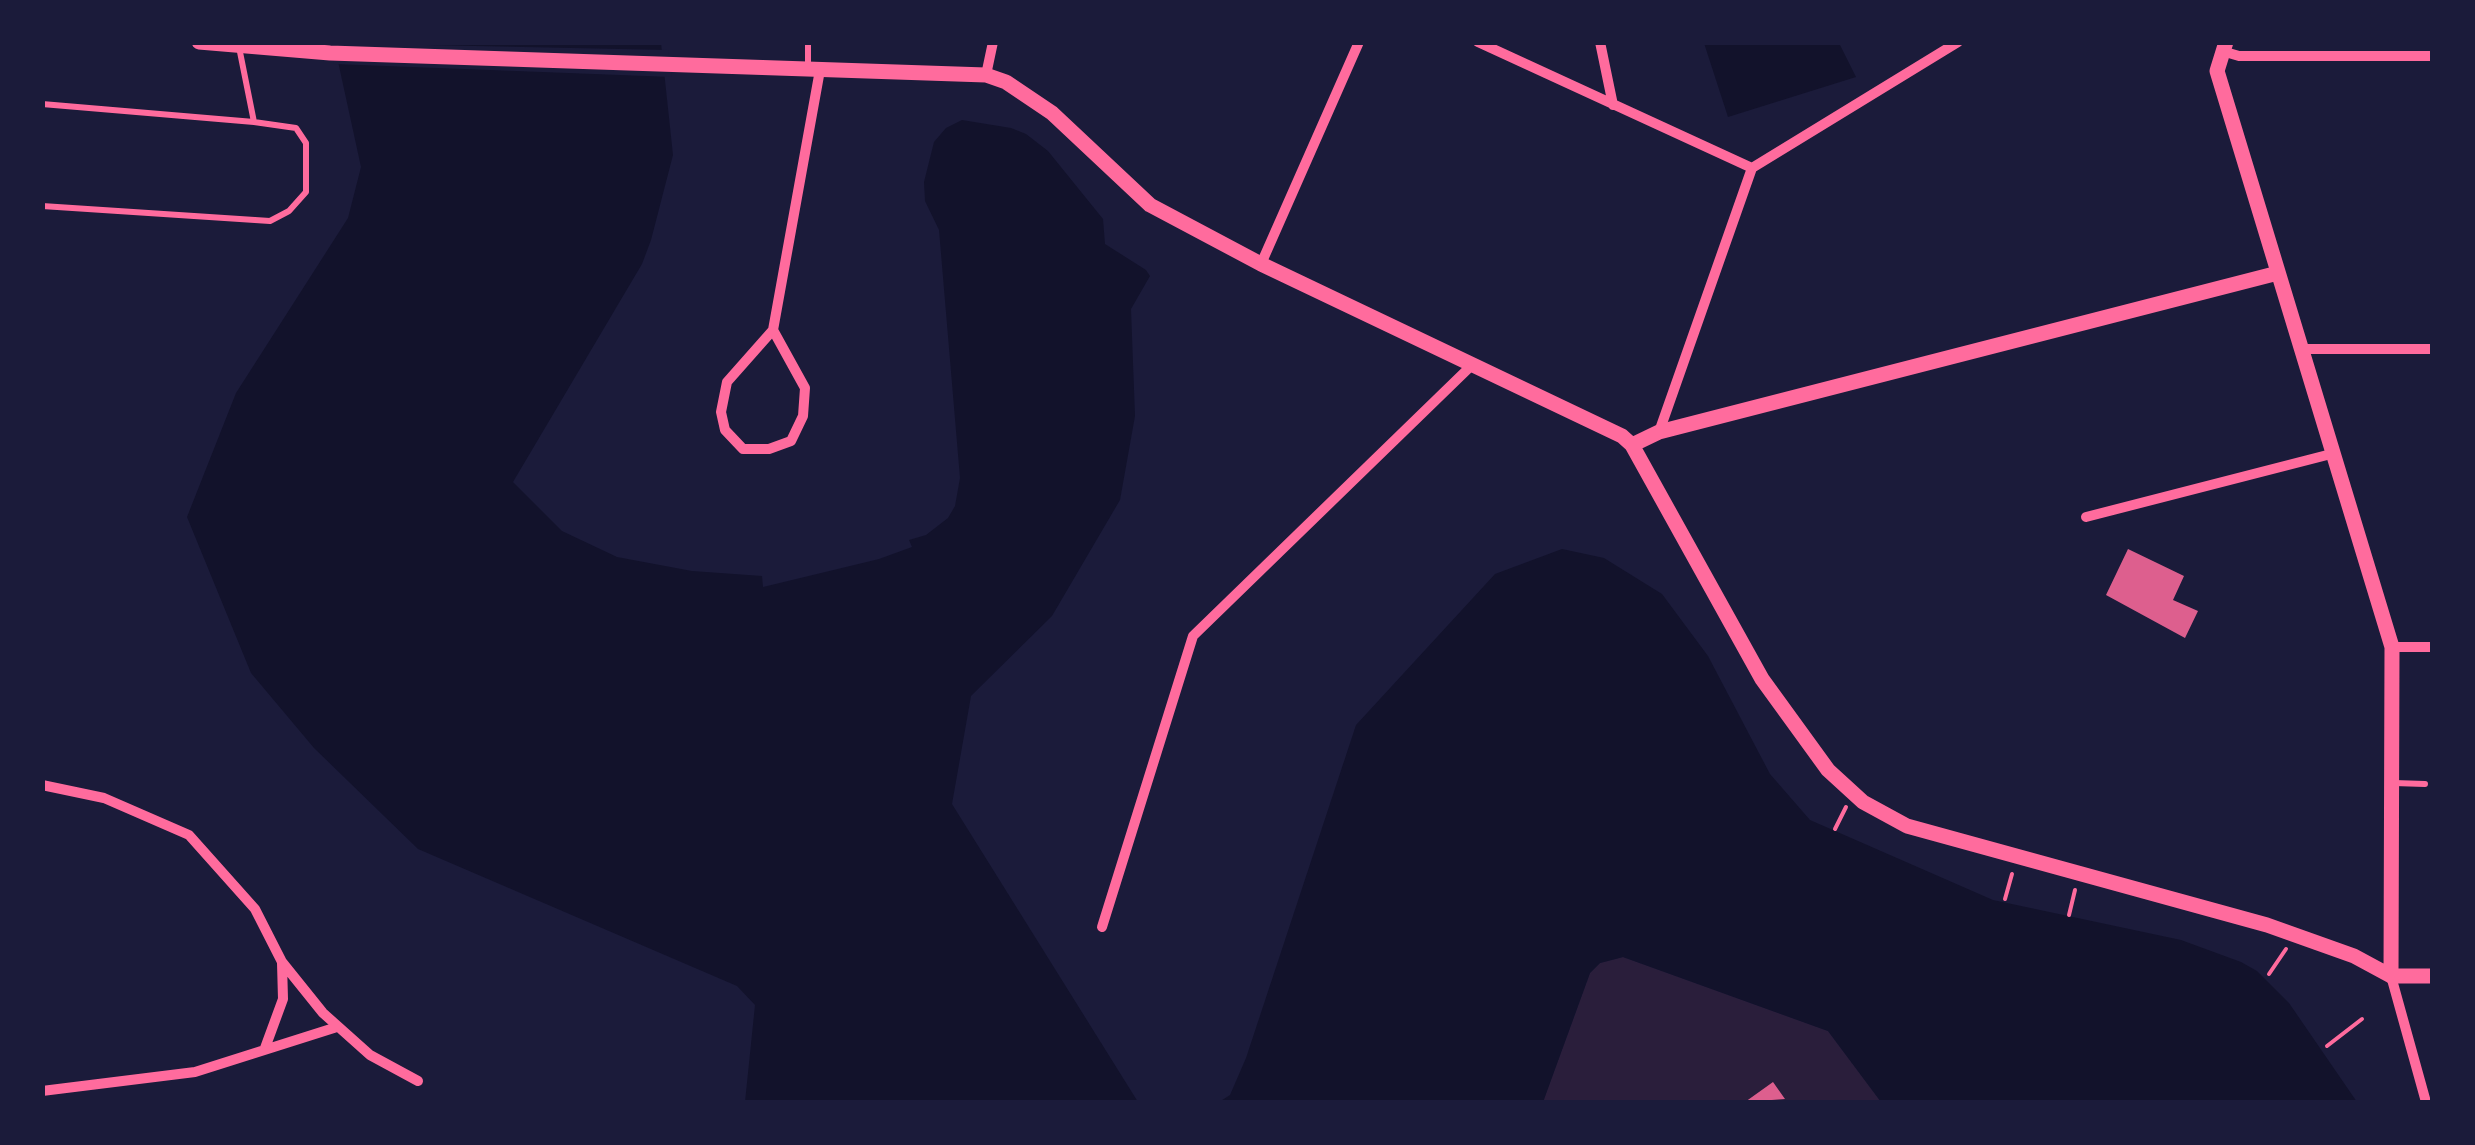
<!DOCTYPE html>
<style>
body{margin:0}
#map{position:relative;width:2475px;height:1145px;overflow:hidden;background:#1b1b3a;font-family:"Asap Condensed",sans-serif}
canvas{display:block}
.frame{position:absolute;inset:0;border:45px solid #1b1b3a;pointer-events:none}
</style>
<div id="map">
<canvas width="2475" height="1145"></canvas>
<div class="frame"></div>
</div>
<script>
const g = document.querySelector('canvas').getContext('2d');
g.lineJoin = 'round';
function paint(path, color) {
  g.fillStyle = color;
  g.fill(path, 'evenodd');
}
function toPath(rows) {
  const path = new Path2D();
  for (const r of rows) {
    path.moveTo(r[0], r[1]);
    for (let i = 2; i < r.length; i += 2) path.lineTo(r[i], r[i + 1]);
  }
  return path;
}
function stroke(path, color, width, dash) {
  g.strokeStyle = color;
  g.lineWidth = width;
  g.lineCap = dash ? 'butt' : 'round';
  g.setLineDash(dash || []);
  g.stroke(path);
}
paint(toPath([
 [1623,957,1828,1031,1881,1102,1543,1102,1590,973,1600,963]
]), '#2a1e3b');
paint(toPath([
 [334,43,661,43,673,155,651,240,642,264,513,482,562,531,617,557,692,571,762,576,763,587,879,559,912,547,909,540,926,535,948,518,955,506,960,478,939,230,925,201,924,182,934,142,946,128,962,120,1011,128,1026,134,1048,151,1103,219,1105,244,1146,270,1150,276,1131,309,1135,416,1120,500,1052,616,971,696,952,804,1138,1102,745,1102,755,1005,737,986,418,849,314,748,251,673,187,517,236,393,348,218,361,167],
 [1704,43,1839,43,1856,77,1728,117],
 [1562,549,1604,558,1662,594,1708,656,1770,774,1810,820,1993,900,2181,940,2241,962,2257,971,2289,1003,2357,1102,1881,1102,1828,1031,1623,957,1600,963,1590,973,1543,1102,1219,1102,1230,1095,1246,1058,1356,725,1495,574]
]), '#12122b');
paint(toPath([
 [331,43,668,50,672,77,334,64]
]), '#1b1b3a');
paint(toPath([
 [2128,549,2184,576,2173,600,2198,611,2185,638,2106,595],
 [1773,1082,1785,1099,1745,1102]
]), '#dd5f8e');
stroke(toPath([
 [1835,829,1846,807],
 [2005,899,2012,874],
 [2069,915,2075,890],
 [2269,974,2286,949],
 [2327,1046,2362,1019]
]), '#ff6b9d', 4);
stroke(toPath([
 [808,42,808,68],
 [42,104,254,122,239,47],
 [42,206,270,221,289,211,306,192,306,143,296,128,254,122],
 [2394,783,2425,784]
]), '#ff6b9d', 6);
stroke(toPath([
 [1478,42,1752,168],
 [1600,42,1613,105],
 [2222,51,2239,56,2432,56],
 [986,75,993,42],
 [1261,264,1359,42],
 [773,330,805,388,803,416,791,441,769,449,743,449,725,430,721,412,727,382,773,330,820,70],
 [2302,349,2432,349],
 [1659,432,1752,168,1958,42],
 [2086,517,2335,453],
 [2392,647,2432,647],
 [42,785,104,798,189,835,255,909,282,962,323,1013,370,1055,418,1081],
 [1102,927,1193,636,1473,364],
 [2391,976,2426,1102],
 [265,1048,283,999,282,963],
 [42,1091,195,1072,337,1027]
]), '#ff6b9d', 10);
stroke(toPath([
 [199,42,330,53,986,75,1006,82,1052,113,1150,205,1261,264,1622,436,1632,445,1762,679,1828,770,1863,802,1907,826,2267,925,2354,956,2391,976,2432,976],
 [2226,42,2217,71,2392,647,2391,976],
 [1632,445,1659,432,2278,273]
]), '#ff6b9d', 15);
</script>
